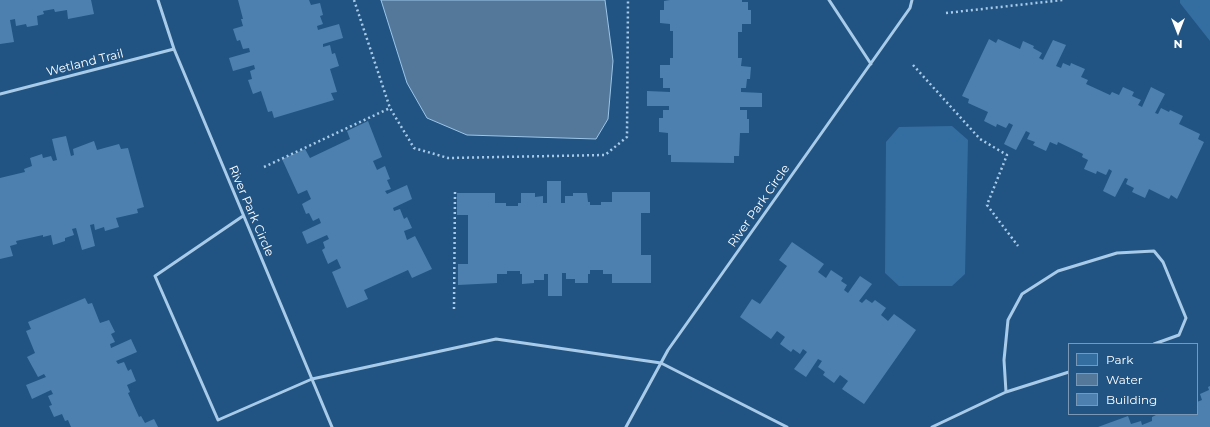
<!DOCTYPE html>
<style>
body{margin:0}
#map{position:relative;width:1210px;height:427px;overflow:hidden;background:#215483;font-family:Montserrat,sans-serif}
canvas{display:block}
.legend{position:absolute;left:1068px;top:343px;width:130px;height:72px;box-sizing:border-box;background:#215483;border:1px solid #7a98b5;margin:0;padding:5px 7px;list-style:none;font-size:12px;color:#fff}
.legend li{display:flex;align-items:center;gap:8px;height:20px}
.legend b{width:20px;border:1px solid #7a98b5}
.north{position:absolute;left:1158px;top:12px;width:40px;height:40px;-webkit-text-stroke:3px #215483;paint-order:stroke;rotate:180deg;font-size:11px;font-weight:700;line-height:16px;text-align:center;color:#fff}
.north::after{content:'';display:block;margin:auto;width:14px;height:18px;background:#fff;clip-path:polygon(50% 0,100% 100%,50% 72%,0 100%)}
</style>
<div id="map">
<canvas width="1210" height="427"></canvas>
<ul class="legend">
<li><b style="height:11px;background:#346ea1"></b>Park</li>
<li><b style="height:11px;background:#53789a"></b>Water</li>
<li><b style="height:11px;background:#4d80ae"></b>Building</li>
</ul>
<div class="north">N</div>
</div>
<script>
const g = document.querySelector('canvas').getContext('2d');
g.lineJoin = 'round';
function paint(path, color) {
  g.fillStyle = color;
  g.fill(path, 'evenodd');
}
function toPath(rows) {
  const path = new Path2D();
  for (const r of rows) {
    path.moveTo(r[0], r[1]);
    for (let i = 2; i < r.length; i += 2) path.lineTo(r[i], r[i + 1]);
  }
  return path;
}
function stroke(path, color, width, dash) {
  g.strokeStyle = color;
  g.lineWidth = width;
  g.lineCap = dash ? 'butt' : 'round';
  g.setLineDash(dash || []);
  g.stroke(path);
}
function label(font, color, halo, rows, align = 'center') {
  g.font = font + ' Montserrat,sans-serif';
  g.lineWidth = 3;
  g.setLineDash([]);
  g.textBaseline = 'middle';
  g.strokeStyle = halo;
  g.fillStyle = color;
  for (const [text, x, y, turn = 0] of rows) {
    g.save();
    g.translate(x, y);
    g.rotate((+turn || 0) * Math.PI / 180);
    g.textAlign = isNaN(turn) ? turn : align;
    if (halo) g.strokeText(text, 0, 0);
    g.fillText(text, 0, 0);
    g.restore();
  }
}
paint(toPath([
 [1180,0,1210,0,1210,41,1180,3],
 [952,126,968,140,965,274,952,286,899,286,885,273,886,142,899,127]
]), '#346ea1');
const water = toPath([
 [381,0,605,0,613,61,608,119,596,139,467,135,427,118,407,83,381,0]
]);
paint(water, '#53789a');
stroke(water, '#9cc6ea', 1);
paint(toPath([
 [0,0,91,0,94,14,68,19,67,10,55,12,54,9,43,11,44,14,37,16,38,25,27,27,26,24,16,26,15,19,10,20,14,42,0,44],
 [238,0,309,0,311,5,320,3,323,15,320,16,323,24,317,26,318,30,339,24,343,38,323,44,323,47,330,45,332,54,335,53,339,66,330,69,337,92,331,93,334,100,274,118,272,111,268,112,261,91,253,94,248,80,252,79,250,71,255,69,254,65,233,71,229,58,250,52,249,48,243,49,240,40,237,41,233,29,243,26,241,19,243,19],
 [670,0,742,0,742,2,748,2,748,10,751,10,751,24,742,24,742,32,738,32,738,58,742,58,741,66,751,67,750,79,747,79,746,88,741,88,741,92,762,93,762,107,740,107,740,110,747,110,747,119,749,119,749,133,740,133,739,156,734,156,734,163,671,162,671,155,668,155,668,133,659,132,659,118,663,118,663,110,669,110,669,106,647,106,647,91,670,92,670,88,663,88,663,78,660,78,660,65,670,65,670,58,673,58,673,31,670,31,670,24,660,23,660,10,664,10,664,1],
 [989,39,996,43,998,39,1020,49,1023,41,1034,46,1033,48,1042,53,1039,58,1043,60,1053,40,1066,45,1056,66,1061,68,1063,63,1070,66,1071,63,1085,69,1081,77,1088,80,1086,84,1110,95,1112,92,1119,95,1123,87,1134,92,1132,96,1141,100,1138,105,1142,107,1151,87,1165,94,1155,113,1158,114,1161,108,1169,112,1170,110,1183,116,1179,124,1200,134,1198,139,1204,142,1177,199,1171,195,1169,199,1149,189,1145,198,1132,192,1134,188,1126,184,1128,179,1125,178,1115,197,1103,191,1112,171,1109,169,1106,175,1097,171,1096,174,1084,169,1088,160,1082,157,1083,154,1058,142,1057,145,1050,142,1046,151,1033,145,1035,142,1027,139,1030,133,1026,131,1016,150,1004,144,1013,125,1009,123,1006,128,997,124,996,127,984,121,988,112,968,103,969,99,962,96],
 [368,121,382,157,373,161,377,170,385,166,390,179,387,180,391,189,385,191,387,194,407,185,412,199,393,208,394,211,400,209,404,219,407,217,412,228,404,231,407,240,415,236,432,269,412,278,408,270,364,290,368,299,347,308,332,272,341,268,337,259,328,264,322,250,325,248,323,242,329,239,327,235,307,244,302,232,321,223,319,218,313,221,309,213,306,214,302,204,311,199,307,190,298,194,282,159,305,149,310,158,350,139,347,131],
 [66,136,71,156,74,155,73,149,94,141,97,150,119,144,121,149,128,148,144,207,137,209,138,213,116,218,119,227,105,231,104,227,95,230,94,224,90,225,95,246,82,250,76,228,72,229,74,235,65,238,65,241,53,245,51,235,43,237,43,235,16,241,17,244,10,246,13,256,0,259,0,178,25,172,24,169,32,166,30,158,42,154,43,158,51,156,53,161,57,160,52,139],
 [547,181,561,181,561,203,565,203,565,196,573,196,573,193,587,193,588,202,590,202,590,205,601,205,601,202,612,202,612,192,650,192,650,213,641,213,641,255,651,255,651,283,612,283,612,274,603,274,603,270,590,270,590,274,588,274,588,283,575,283,575,279,566,279,566,273,562,273,562,296,548,296,548,274,544,274,544,280,534,280,534,283,522,284,522,274,520,274,520,271,507,271,507,274,497,274,497,283,458,285,458,264,468,264,468,215,457,215,457,193,495,193,495,203,506,203,506,206,518,206,518,203,521,203,521,193,535,193,535,197,543,196,543,203,547,203],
 [792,242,824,264,818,272,826,278,831,270,843,278,841,281,847,285,844,290,848,293,860,276,872,284,859,301,862,303,866,299,872,303,875,300,886,308,881,315,888,321,894,314,916,330,864,404,842,389,848,381,840,375,834,383,823,375,825,372,818,367,822,361,818,359,806,377,794,369,807,352,803,349,800,354,793,349,791,352,780,344,785,337,777,331,771,339,740,317,752,299,760,304,787,266,779,260],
 [85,298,88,304,92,303,100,323,109,320,115,332,111,334,115,342,110,344,111,348,131,339,137,352,116,361,118,364,124,362,128,371,131,369,136,381,127,385,130,392,128,393,139,417,141,416,145,423,154,419,158,427,71,427,68,420,65,421,62,414,54,417,49,406,52,405,48,396,53,394,51,390,32,399,26,385,46,377,44,374,38,377,27,357,35,353,26,331,31,329,28,322],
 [1210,386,1210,427,1098,427,1128,416,1131,424,1141,421,1142,425,1152,421,1152,417,1158,414,1197,414,1197,402,1202,400,1200,394,1209,390,1208,387]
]), '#4d80ae');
stroke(toPath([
 [354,0,390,108,414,148,448,158,605,155,627,137,628,0],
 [946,13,1063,0],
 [913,65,980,139,1007,155,987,205,1018,246],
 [264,167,390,108],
 [454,309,455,192]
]), '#a8cbe9', 2.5, [2, 3]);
stroke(toPath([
 [158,0,174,49,332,427],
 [829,0,871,64],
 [0,94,174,49],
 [243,216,155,276,218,420,312,379,496,339,661,363,787,427],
 [1006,392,1004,360,1008,320,1022,294,1058,271,1117,253,1154,251,1163,262,1186,318,1179,335,1154,344],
 [626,427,668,350,910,8,912,0],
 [932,427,1006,392,1069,372]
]), '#a8cbe9', 3);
label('12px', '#fff', '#215483', [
 ["Wetland Trail",85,63,-14],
 ["River Park Circle",759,206,-55],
 ["River Park Circle",251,211,67]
]);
</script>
